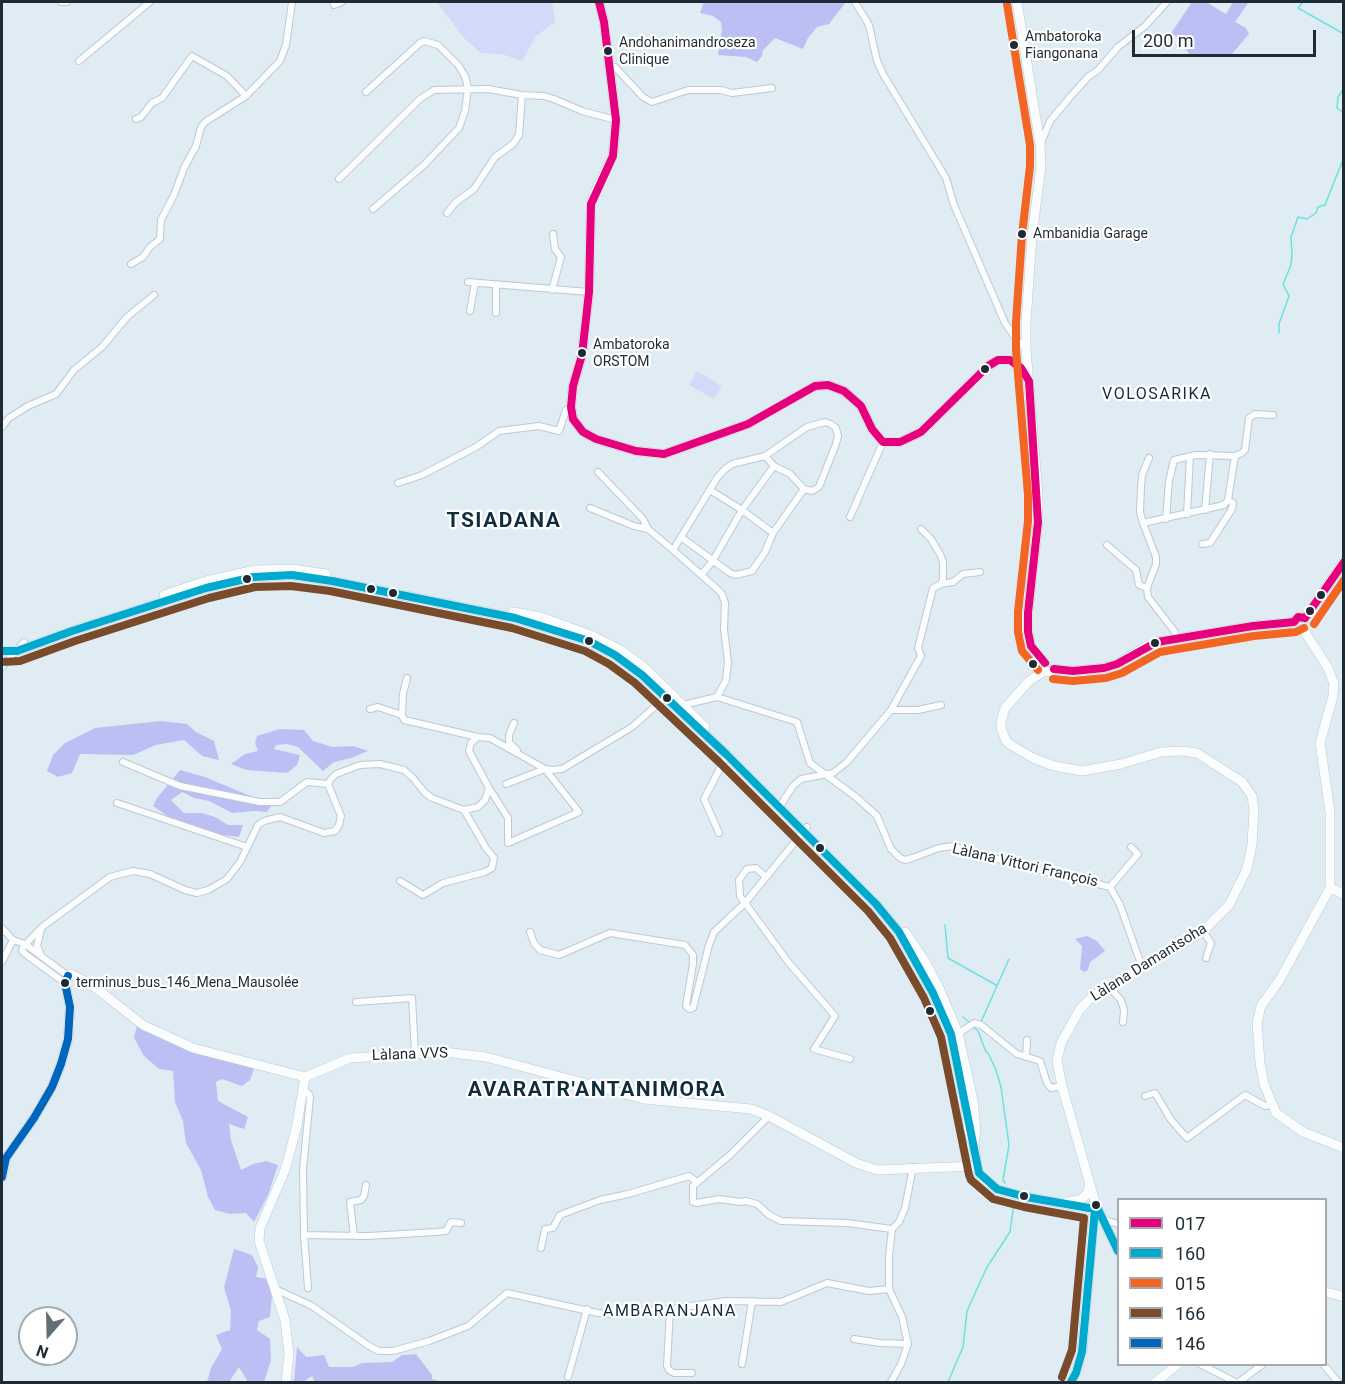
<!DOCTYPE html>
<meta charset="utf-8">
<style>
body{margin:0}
#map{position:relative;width:1345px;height:1384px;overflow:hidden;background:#e0ecf3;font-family:Roboto,sans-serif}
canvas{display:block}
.frame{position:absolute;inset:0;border:3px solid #1e2b34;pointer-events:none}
.legend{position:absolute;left:1117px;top:1198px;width:210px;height:168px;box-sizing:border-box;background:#fff;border:2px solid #a5aaae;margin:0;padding:8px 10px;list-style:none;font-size:18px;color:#1e2b34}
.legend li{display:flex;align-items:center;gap:12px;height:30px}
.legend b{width:30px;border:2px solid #a5aaae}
.north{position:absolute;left:18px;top:1306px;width:60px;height:60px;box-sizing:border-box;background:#fff;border:2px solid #a5aaae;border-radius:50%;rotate:200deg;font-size:16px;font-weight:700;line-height:24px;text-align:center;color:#1e2b34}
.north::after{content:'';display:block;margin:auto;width:21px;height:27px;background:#626f77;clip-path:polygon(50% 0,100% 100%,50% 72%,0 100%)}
.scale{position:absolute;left:1132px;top:30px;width:184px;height:27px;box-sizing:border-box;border:3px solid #1e2b34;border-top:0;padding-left:8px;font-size:18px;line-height:21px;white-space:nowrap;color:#1e2b34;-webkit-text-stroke:4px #fff;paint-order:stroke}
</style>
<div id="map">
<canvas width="1345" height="1384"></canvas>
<div class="frame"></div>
<ul class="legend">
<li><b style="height:8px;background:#e5007d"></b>017</li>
<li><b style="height:8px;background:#00a9ce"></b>160</li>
<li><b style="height:8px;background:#f26522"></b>015</li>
<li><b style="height:8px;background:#7a4b2a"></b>166</li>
<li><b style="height:8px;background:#0065bd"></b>146</li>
</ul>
<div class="north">N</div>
<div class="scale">200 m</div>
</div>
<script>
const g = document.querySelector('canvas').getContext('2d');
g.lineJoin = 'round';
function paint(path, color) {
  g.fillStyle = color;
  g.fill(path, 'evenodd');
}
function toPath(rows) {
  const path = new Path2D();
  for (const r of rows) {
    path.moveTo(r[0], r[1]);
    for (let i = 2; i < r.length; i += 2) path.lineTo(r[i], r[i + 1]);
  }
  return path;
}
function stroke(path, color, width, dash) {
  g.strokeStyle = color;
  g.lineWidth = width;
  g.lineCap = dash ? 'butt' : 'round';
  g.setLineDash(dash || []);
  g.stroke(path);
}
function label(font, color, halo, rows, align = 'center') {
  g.font = font + ' Roboto,sans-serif';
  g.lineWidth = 4.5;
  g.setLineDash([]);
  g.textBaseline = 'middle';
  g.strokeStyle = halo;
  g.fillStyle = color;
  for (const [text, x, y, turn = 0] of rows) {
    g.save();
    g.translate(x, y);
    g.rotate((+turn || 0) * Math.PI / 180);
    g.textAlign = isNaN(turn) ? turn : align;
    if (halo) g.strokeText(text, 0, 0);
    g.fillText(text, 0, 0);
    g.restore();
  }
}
paint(toPath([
 [437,2,552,2,555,22,536,36,522,61,502,54,481,53,464,38],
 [697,371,722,386,714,399,689,385]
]), '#d3d9f8');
paint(toPath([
 [704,2,846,2,829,24,817,27,808,38,803,49,775,38,763,50,762,56,757,62,746,57,718,55,722,30,721,22,713,16,700,13],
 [1192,2,1206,2,1226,14,1233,2,1248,3,1235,22,1246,28,1249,34,1232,54,1189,54,1180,39,1171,33],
 [161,721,187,724,196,732,214,741,219,760,202,756,184,740,156,745,133,755,80,754,72,773,58,777,47,771,53,755,65,743,95,728],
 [280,729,304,730,313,741,333,747,353,746,368,751,351,758,334,762,323,771,298,747,287,744,276,745,274,749,300,755,297,765,287,773,247,770,231,764,245,754,258,751,255,743,257,736],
 [180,770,205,777,272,805,267,812,254,811,232,813,209,801,194,798,182,792,171,800,184,813,202,813,215,817,228,825,243,825,239,837,215,834,194,826,175,821,153,806,157,798],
 [1087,936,1097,941,1105,951,1090,962,1088,970,1084,972,1080,969,1082,946,1075,939],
 [137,1025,255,1066,250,1080,242,1086,222,1079,216,1082,218,1101,248,1117,244,1129,229,1124,231,1140,241,1170,253,1164,266,1161,278,1165,268,1195,254,1222,246,1213,230,1214,215,1210,208,1197,201,1170,186,1143,183,1121,175,1102,173,1071,159,1069,144,1056,134,1038],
 [234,1249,252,1255,258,1267,256,1277,268,1279,272,1296,270,1317,259,1321,257,1330,270,1339,271,1360,264,1382,248,1382,239,1367,229,1382,207,1382,211,1368,222,1349,216,1335,230,1330,231,1311,224,1287],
 [297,1347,306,1357,324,1355,329,1367,353,1367,362,1363,392,1362,402,1355,416,1354,432,1375,432,1379,441,1382,315,1382,312,1376,303,1382,294,1382]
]), '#bcbff4');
stroke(toPath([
 [1303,2,1298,8,1344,34],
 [1344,88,1338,97,1337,108,1344,113],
 [1279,333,1279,324,1289,296,1283,284,1291,265,1292,255,1291,237,1298,217,1307,219,1316,213,1318,207,1325,205,1344,157],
 [945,925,948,958,996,985],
 [963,1017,969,1022],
 [980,1024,1009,959],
 [972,1026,978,1031,986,1052,988,1053,996,1070,1001,1087,1009,1145,1003,1180,1005,1183],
 [948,1382,963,1347,967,1311,987,1267,1010,1232,1014,1203]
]), '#6ce1df', 1.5);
const street = toPath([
 [61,2,67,2],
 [855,2,869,25,877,61,883,74,946,178,954,205,1005,323,1017,340,1026,349],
 [334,5,342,2],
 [79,61,150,2],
 [609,67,615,67,643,97,652,102,688,90,721,90,732,93,772,88],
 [366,92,420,43,424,41,438,45,458,65,465,76,468,88,465,111,459,128,424,165,373,209],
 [136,119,141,117,152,103,162,98,192,56,227,76,246,96],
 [1041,143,1050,121,1071,96,1088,77,1098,70,1118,47,1145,26,1167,2],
 [339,179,420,99,434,90,488,89,522,95,544,96,554,99,582,111,616,120],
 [447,213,456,202,474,189,495,157,513,144,519,135,522,95],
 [131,264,143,257,150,247,160,239,161,220,174,195,184,168,196,146,201,127,205,122,246,96,280,61,286,45,292,2],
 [468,282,589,292],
 [552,290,561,257,555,249,553,234],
 [470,311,475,283],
 [496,313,496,285],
 [2,427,9,418,28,406,56,394,74,370,102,347,127,317,154,295],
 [1149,458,1142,475,1141,487,1140,512,1143,523,1224,505,1228,500,1235,456],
 [774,466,790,474,804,489],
 [598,472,643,519,648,529],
 [398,483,422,475,476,447,499,431,539,426,559,431,566,410,571,407],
 [710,490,742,510,773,533],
 [590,508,634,526,648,529,673,550],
 [1205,510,1210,454],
 [1187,514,1190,456],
 [850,517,883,442],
 [1166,519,1169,481,1174,460,1196,455,1235,456,1242,453,1245,450,1249,418,1255,414,1273,415],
 [1143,523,1156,557,1156,564,1147,588,1148,597,1175,632,1177,638],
 [681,537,730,573,736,575,752,571,765,552,773,533,804,489,812,491,819,487,836,444,838,436,836,428,831,424,825,422,807,427,765,456],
 [1202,544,1210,543,1232,509,1233,503,1228,500],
 [1107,545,1136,570,1139,585,1147,588],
 [702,574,712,562,742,510,774,466,765,456,732,464,724,470,717,478,673,550,716,588,722,594,725,603,724,629,728,662,726,680,717,697],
 [941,584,953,582,963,574,980,572],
 [2,667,24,642],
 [407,678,403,694,402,715,404,720,478,737],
 [683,705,717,697,797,722,810,763,856,797,877,816,891,849,900,858,905,860,912,858,939,848,953,846,1015,864,1110,887,1120,905,1142,967],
 [370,709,378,707,402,715],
 [891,710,918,710,941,705],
 [514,723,509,735,509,742,517,750],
 [123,762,180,786,260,802,280,802,307,782,328,784],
 [489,788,508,818,508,843,579,812,545,769,506,784],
 [117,803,247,847],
 [782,803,793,786,801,779,833,773,847,762,891,710,921,656,918,648,933,588,941,584,943,579,943,562,940,554,931,539,921,529],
 [719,833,704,799,727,755],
 [766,877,756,868,747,869,739,880,740,896,789,963,835,1016,814,1049,850,1059],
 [400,881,423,895,443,883,485,872,492,868,494,858,486,848,464,810],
 [1110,887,1138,854,1131,847],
 [2,928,13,940,25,944,68,976],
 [1203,931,1211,943,1206,958],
 [530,932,534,943,540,950,559,955,610,933,685,945,693,955,693,964,686,1006,690,1009,693,1008,709,945,714,932,745,903,807,827],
 [41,955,37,946,41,930],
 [2,962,13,940],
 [65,983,28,956,22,951,23,947,42,927,110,877,133,871,150,874,185,890,197,893,208,890,227,879,240,862,258,825,264,821,280,817,324,833,335,831,339,825,341,816,328,784,331,779,336,774,360,765,380,764,404,770,413,778,425,793,432,798,464,810,478,807,485,800,489,788,469,751,471,743,478,737,490,738,545,769,552,770,562,769,632,727,667,696],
 [1108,986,1121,1000,1124,1010,1123,1022],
 [356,1002,412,998,415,1053],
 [958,1034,974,1023,981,1025,1017,1054,1040,1061,1047,1083,1051,1088,1062,1086],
 [1026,1057,1027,1040],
 [302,1089,309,1094,310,1097,303,1169,304,1235,308,1288],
 [1145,1096,1155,1093,1171,1120,1187,1138,1245,1095,1265,1106,1272,1105],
 [769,1116,730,1155,693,1186,693,1202,696,1203,719,1199,741,1202,746,1201,757,1204,769,1215,781,1221,847,1223,892,1229],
 [1103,1219,1118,1224],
 [304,1235,368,1236,436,1232,446,1231,451,1222,461,1223],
 [354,1236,350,1202,361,1200,364,1196,366,1185],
 [541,1248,545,1229,553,1228,560,1215,600,1200,628,1194,689,1176,697,1182],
 [275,1289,312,1306,369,1346,379,1351,393,1351,429,1341,468,1326,507,1293,598,1313,612,1314,670,1309,726,1301,781,1302,827,1283,869,1291,889,1289],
 [670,1309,667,1366,669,1370,674,1373,692,1373],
 [854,1339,880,1343,908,1344],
 [742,1364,752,1301],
 [1200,1364,1235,1382],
 [1323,1364,1338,1382],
 [568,1377,587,1309],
 [891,1382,901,1364,908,1344,902,1317,889,1289,889,1256,892,1229,899,1222,905,1208,913,1167],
 [1239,1382,1263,1364]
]);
const secondary = toPath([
 [599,2,604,22,616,120,613,156,595,192,591,204,589,292,582,355,573,386,571,407,573,419,583,432,596,439,636,451,664,454,748,424,815,386,828,385,844,391,861,406,872,429,883,442,900,442,921,432,988,366,998,360,1010,360,1021,368,1029,381],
 [1017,2,1040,144,1041,166,1032,236,1026,322,1026,349,1038,495,1038,522,1028,613,1028,632,1031,646,1037,655,1045,663],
 [164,595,206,581,255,570,292,569,326,574],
 [513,612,541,617,593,636,619,649,645,668,705,727],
 [1305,618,1344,561],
 [1303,629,1328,668,1334,684,1333,696,1320,743,1330,812,1330,888,1279,981,1261,1006,1257,1023,1260,1063,1264,1084,1276,1113,1303,1132,1344,1148],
 [2,651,17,651,72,631,206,588,254,577,292,575,332,581,515,618,589,641,615,655,642,675,727,755,876,904,899,932,933,993,951,1034,965,1100,969,1131,974,1145,977,1166,979,1173,983,1178,997,1189,1026,1197,1095,1209],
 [1054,669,1050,672,1045,671,1029,681,1005,708,1001,722,1001,728,1006,741,1011,745,1033,758,1054,766,1082,771,1121,764,1161,752,1183,751,1197,753,1242,782,1252,796,1254,810,1252,845,1247,869,1229,905,1203,931,1093,996,1080,1009,1061,1043,1057,1061,1062,1086,1095,1202,1082,1352,1076,1373,1071,1382],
 [1054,669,1073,671,1104,668,1117,664,1145,647,1157,642,1253,626,1294,622,1298,617,1305,618],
 [1330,888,1344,894],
 [905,932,925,961,940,990,958,1033,973,1100,976,1131,974,1143],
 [2,1177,6,1158,34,1118,52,1087,61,1064,68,1039,70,1007,65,983,71,974,92,985,143,1025,193,1048,305,1077,350,1058,444,1052,486,1057,644,1099,751,1109,769,1116,856,1163,877,1170,977,1166],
 [1067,1202,1080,1200,1087,1194,1090,1185],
 [1096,1205,1118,1251],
 [1326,1292,1344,1297],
 [286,1382,289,1354,285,1320,259,1241,260,1228,285,1170,296,1130,305,1077],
 [1156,1382,1178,1364]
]);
stroke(street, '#bdc9d1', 8);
stroke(secondary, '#bdc9d1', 10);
stroke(street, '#fafcfd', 6);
stroke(secondary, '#fafcfd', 9);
stroke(toPath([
 [599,2,604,22,616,120,613,156,591,204,589,292,582,355,573,386,571,407,573,419,583,432,596,439,636,451,664,454,748,424,815,386,828,385,844,391,861,406,872,429,883,442,900,442,921,432,988,366,998,360,1010,360,1021,368,1029,381,1038,522,1028,613,1028,632,1031,646,1045,663],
 [1305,618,1344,562],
 [1054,669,1073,671,1104,668,1117,664,1157,642,1253,626,1294,622,1298,617,1305,618]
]), '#e5007d', 8);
stroke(toPath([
 [2,651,17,651,72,631,206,588,254,577,292,575,332,581,515,618,589,641,615,655,642,675,727,755,876,904,899,932,933,993,951,1034,979,1173,997,1189,1026,1197,1095,1209,1082,1352,1076,1373,1071,1382],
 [1096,1205,1118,1251]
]), '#00a9ce', 8);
stroke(toPath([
 [1007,4,1030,145,1030,166,1022,235,1016,322,1016,350,1028,495,1028,521,1018,612,1018,632,1022,651,1038,670],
 [1314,624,1344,580],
 [1053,679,1073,681,1106,678,1122,673,1160,652,1254,636,1296,632,1304,628]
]), '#f26522', 8);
stroke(toPath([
 [2,662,20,661,75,641,209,598,255,587,291,586,330,591,512,628,585,651,609,664,635,683,720,763,868,911,890,938,924,998,941,1037,969,1175,971,1180,993,1199,1024,1207,1084,1218,1072,1350,1062,1377]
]), '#7a4b2a', 8);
stroke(toPath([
 [2,1177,6,1158,34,1118,52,1087,61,1064,68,1039,70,1007,65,983,68,976]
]), '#0065bd', 8);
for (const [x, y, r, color] of [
 [1014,45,5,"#1e2b34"],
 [608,51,5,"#1e2b34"],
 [1022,234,5,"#1e2b34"],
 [582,353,5,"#1e2b34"],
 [985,369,5,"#1e2b34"],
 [247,579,5,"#1e2b34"],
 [371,589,5,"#1e2b34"],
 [393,593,5,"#1e2b34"],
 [1321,595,5,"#1e2b34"],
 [1310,611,5,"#1e2b34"],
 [589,641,5,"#1e2b34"],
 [1155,643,5,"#1e2b34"],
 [1033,664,5,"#1e2b34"],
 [667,698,5,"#1e2b34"],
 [820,848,5,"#1e2b34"],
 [65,983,5,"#1e2b34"],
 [930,1011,5,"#1e2b34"],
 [1024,1196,5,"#1e2b34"],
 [1096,1205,5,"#1e2b34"]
]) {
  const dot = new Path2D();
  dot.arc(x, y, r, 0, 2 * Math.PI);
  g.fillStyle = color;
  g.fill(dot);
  stroke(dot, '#fff', 2);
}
label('14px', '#1e2b34', '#fff', [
 ["Ambatoroka",1025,37],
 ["Fiangonana",1025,54],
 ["Andohanimandroseza",619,43],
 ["Clinique",619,60],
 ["Ambanidia Garage",1033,234],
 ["Ambatoroka",593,345],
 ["ORSTOM",593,362],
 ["terminus_bus_146_Mena_Mausolée",76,983]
], 'left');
label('15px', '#1e2b34', '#fff', [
 ["Làlana Vittori François",1025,866,13],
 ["Làlana Damantsoha",1149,963,-32],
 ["Làlana VVS",410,1055,-2]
]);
g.letterSpacing = '1.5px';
label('16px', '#0f2d3f', '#fff', [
 ["VOLOSARIKA",1157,395],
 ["AMBARANJANA",670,1312]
]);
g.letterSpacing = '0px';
g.letterSpacing = '1.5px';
label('bold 21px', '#0f2d3f', '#fff', [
 ["TSIADANA",504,522],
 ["AVARATR'ANTANIMORA",597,1091]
]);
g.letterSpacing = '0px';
</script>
